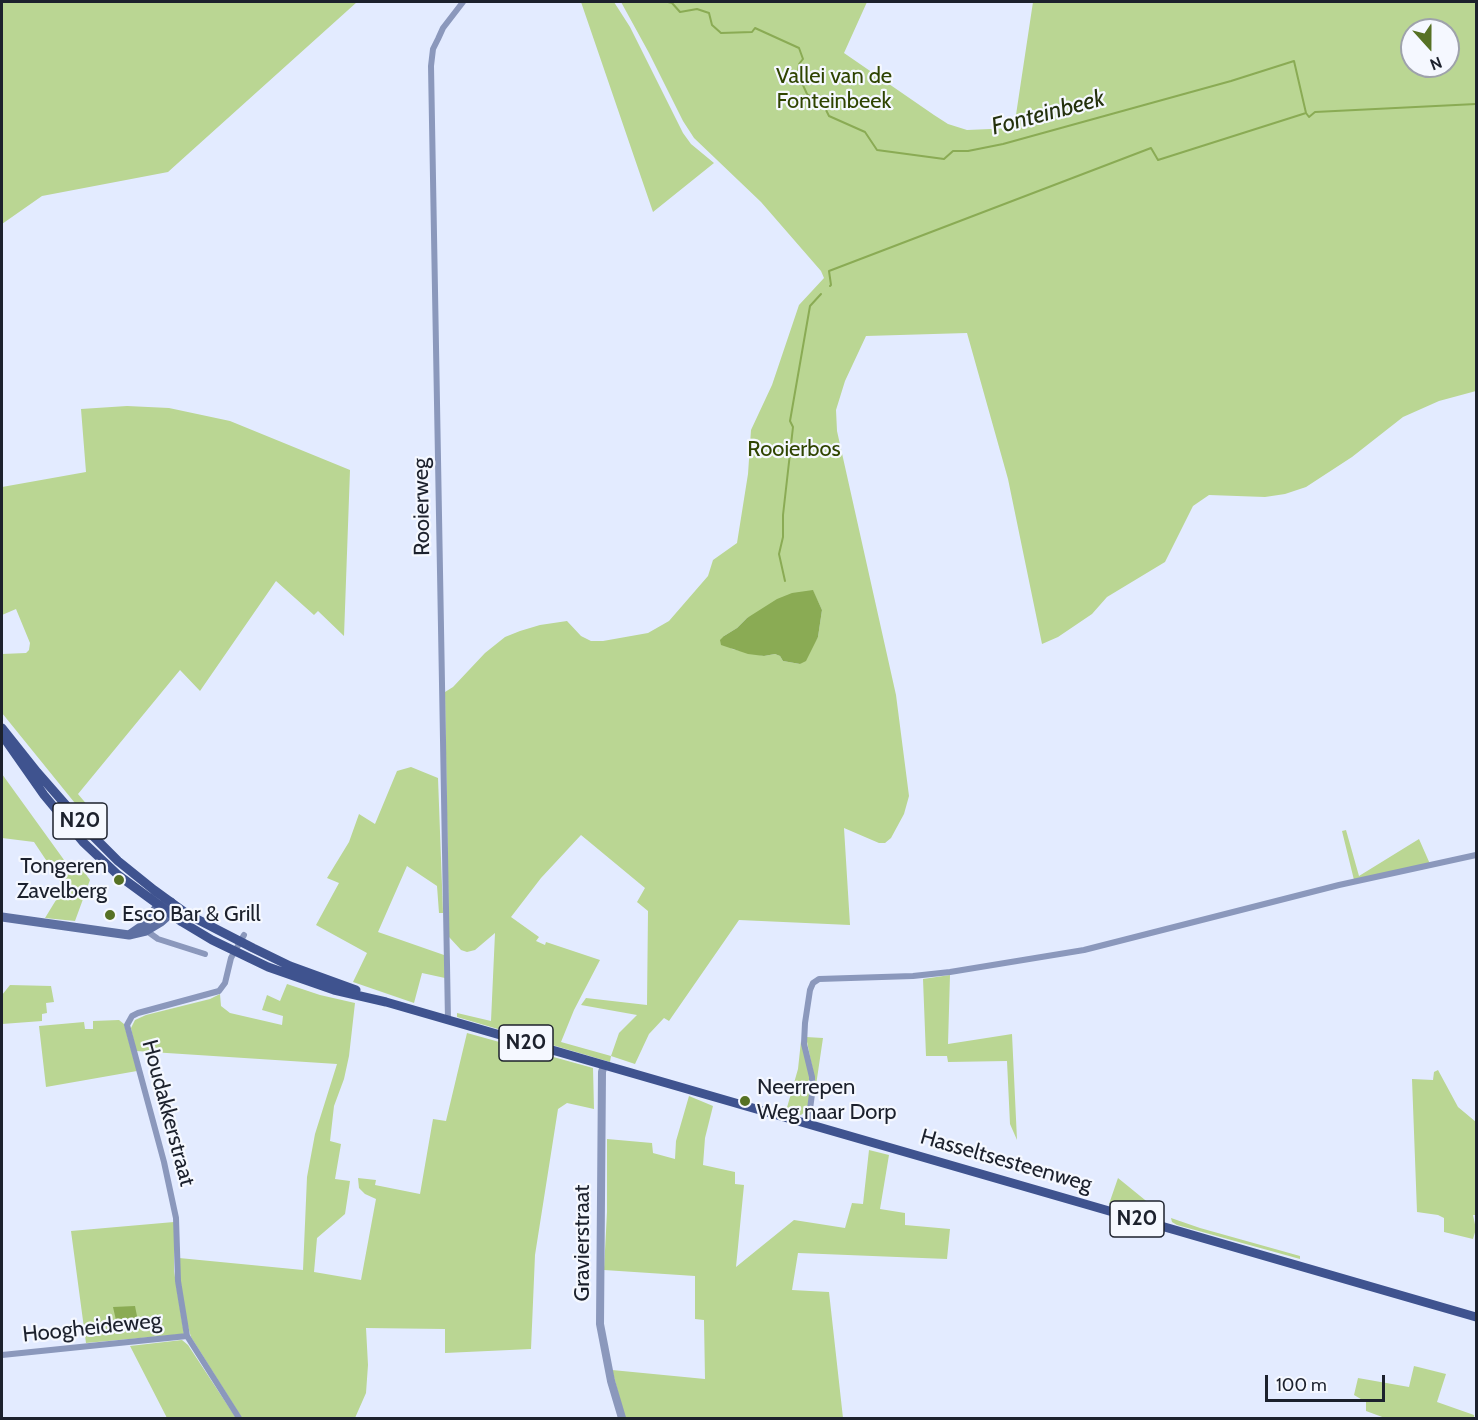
<!DOCTYPE html>
<style>
body{margin:0}
#map{position:relative;width:1478px;height:1420px;overflow:hidden;background:#e3ebff;font-family:Cabin,sans-serif}
canvas{display:block}
.frame{position:absolute;inset:0;border:3px solid #1c212d;pointer-events:none}
.north{position:absolute;left:1400px;top:18px;width:60px;height:60px;box-sizing:border-box;background:#f5f8ff;border:2px solid #9ea2ab;border-radius:50%;rotate:159deg;font-size:16px;font-weight:700;line-height:24px;text-align:center;color:#1c212d}
.north::after{content:'';display:block;margin:auto;width:21px;height:27px;background:#567124;clip-path:polygon(50% 0,100% 100%,50% 72%,0 100%)}
.scale{position:absolute;left:1265px;top:1375px;width:120px;height:27px;box-sizing:border-box;border:3px solid #1c212d;border-top:0;padding-left:8px;font-size:18px;line-height:21px;white-space:nowrap;color:#1c212d;-webkit-text-stroke:4px #f5f8ff;paint-order:stroke}
</style>
<div id="map">
<canvas width="1478" height="1420"></canvas>
<div class="frame"></div>
<div class="north">N</div>
<div class="scale">100 m</div>
</div>
<script>
const g = document.querySelector('canvas').getContext('2d');
g.lineJoin = 'round';
function paint(path, color) {
  g.fillStyle = color;
  g.fill(path, 'evenodd');
}
function toPath(rows) {
  const path = new Path2D();
  for (const r of rows) {
    path.moveTo(r[0], r[1]);
    for (let i = 2; i < r.length; i += 2) path.lineTo(r[i], r[i + 1]);
  }
  return path;
}
function stroke(path, color, width, dash) {
  g.strokeStyle = color;
  g.lineWidth = width;
  g.lineCap = dash ? 'butt' : 'round';
  g.setLineDash(dash || []);
  g.stroke(path);
}
function label(font, color, halo, rows, align = 'center') {
  g.font = font + ' Cabin,sans-serif';
  g.lineWidth = 4.5;
  g.setLineDash([]);
  g.textBaseline = 'middle';
  g.strokeStyle = halo;
  g.fillStyle = color;
  for (const [text, x, y, turn = 0] of rows) {
    g.save();
    g.translate(x, y);
    g.rotate((+turn || 0) * Math.PI / 180);
    g.textAlign = isNaN(turn) ? turn : align;
    if (halo) g.strokeText(text, 0, 0);
    g.fillText(text, 0, 0);
    g.restore();
  }
}
paint(toPath([
 [2,2,357,2,168,172,42,196,2,224],
 [581,2,614,2,630,27,683,133,691,144,714,163,653,212],
 [621,2,867,2,844,53,934,115,948,124,967,130,1014,128,1033,2,1476,2,1476,391,1439,401,1403,417,1352,457,1306,487,1285,494,1265,497,1209,495,1193,506,1165,562,1107,597,1092,614,1058,637,1042,644,1008,479,967,333,866,336,845,381,836,410,837,431,896,695,909,796,904,814,891,838,885,843,879,843,844,828,850,925,739,920,669,1021,664,1018,649,1034,635,1064,611,1056,610,1062,457,1017,457,1013,491,1021,495,933,475,950,467,952,461,950,449,937,445,692,453,687,485,653,505,637,520,631,540,625,567,621,581,636,591,641,603,641,648,633,669,621,708,576,713,560,737,543,748,474,751,430,772,385,799,305,824,278,821,271,761,202,694,138,683,121,649,53],
 [1412,30,1448,30,1448,66,1412,66],
 [813,591,822,610,818,637,800,664,783,661,780,656,775,654,764,656,732,649,724,636,737,628,747,618],
 [581,835,645,888,637,902,648,911,647,1005,586,998,581,1005,637,1015,619,1033,611,1056,561,1042,574,1010,600,960,546,942,545,945,536,941,539,937,511,917,541,878],
 [127,406,169,408,230,421,350,470,344,636,318,611,314,615,276,581,200,691,180,670,78,794,94,813,87,818,2,713,2,654,26,653,29,650,30,643,16,609,2,615,2,487,86,472,81,409],
 [411,767,438,778,443,913,439,913,437,886,407,866,378,932,444,955,445,978,422,973,414,1003,353,982,367,953,316,925,339,883,327,878,349,842,359,814,375,824,397,771],
 [2,774,72,871,80,866,90,880,75,921,45,918,64,887,34,842,2,838],
 [1346,830,1359,876,1419,839,1430,864,1354,880,1342,831],
 [950,975,948,1044,1012,1034,1017,1140,1010,1124,1007,1061,948,1062,947,1056,926,1056,923,979],
 [287,984,320,995,355,1003,349,1056,344,1079,334,1106,330,1141,341,1144,335,1179,350,1181,347,1201,345,1214,317,1238,314,1272,361,1280,376,1199,365,1194,359,1188,358,1178,376,1180,375,1185,420,1194,433,1119,446,1121,467,1033,593,1068,594,1109,567,1103,558,1109,535,1255,531,1349,445,1353,445,1329,366,1328,368,1365,366,1393,355,1418,242,1418,191,1337,187,1323,179,1272,179,1258,303,1270,307,1177,315,1134,337,1064,136,1051,132,1033,131,1028,135,1020,146,1015,210,999,220,994,221,1006,230,1013,282,1025,283,1016,262,1010,267,995,280,1001],
 [10,985,51,986,54,1002,46,1003,47,1013,42,1014,42,1021,2,1024,2,995],
 [119,1020,124,1024,137,1071,46,1087,39,1026,84,1022,85,1029,93,1029,93,1021],
 [806,1037,823,1038,815,1092,813,1071],
 [801,1041,810,1076,810,1088,808,1109,801,1115,786,1111,798,1069],
 [1438,1070,1458,1107,1476,1122,1476,1215,1473,1215,1476,1229,1473,1239,1444,1232,1444,1218,1438,1215,1417,1212,1412,1079,1433,1080,1434,1072],
 [689,1096,713,1106,705,1138,703,1165,735,1172,735,1184,744,1185,736,1267,794,1220,845,1228,852,1203,863,1204,869,1150,889,1155,880,1209,905,1213,905,1225,950,1229,947,1259,798,1253,792,1290,829,1292,843,1418,625,1418,612,1370,705,1379,704,1320,695,1319,695,1276,604,1270,607,1212,607,1139,652,1143,653,1153,675,1159,676,1141],
 [1118,1178,1161,1213,1162,1218,1159,1220,1109,1204],
 [1171,1218,1200,1228,1300,1256,1300,1259,1177,1225,1172,1222],
 [174,1222,174,1271,184,1334,86,1343,71,1231],
 [182,1340,188,1345,236,1418,167,1418,130,1346],
 [1414,1366,1446,1374,1437,1402,1474,1415,1474,1418,1385,1418,1366,1411,1366,1402,1354,1395,1358,1378,1409,1387]
]), '#bad693');
paint(toPath([
 [813,590,822,610,818,637,806,661,800,664,783,661,780,656,775,654,764,656,748,654,721,645,720,640,724,636,737,628,747,618,777,599,792,593],
 [135,1306,139,1326,118,1329,113,1307]
]), '#8aab54');
stroke(toPath([
 [668,2,672,3,680,12,697,9,709,13,712,25,721,33,752,32,755,28,799,48,803,59,799,64,798,74,807,94,823,104,829,116,865,132,877,150,944,159,953,151,968,151,1003,144,1231,81,1294,61,1306,113,1309,117,1315,112,1476,104],
 [830,286,831,285,829,271,1151,148,1158,160,1306,113],
 [785,581,779,554,783,537,783,515,793,427,790,421,810,306,821,294]
]), '#8aab54', 2);
stroke(toPath([
 [144,929,158,939,205,954],
 [448,1020,431,66,433,49,438,39,443,28,463,2],
 [808,1124,812,1094,812,1077,804,1044,805,1023,810,990,813,983,819,979,913,976,950,972,1084,950,1339,885,1476,855],
 [2,1355,187,1336],
 [239,1418,187,1336,178,1281,176,1218,164,1162,127,1025,132,1016,138,1013,219,991,225,983,231,958,244,935]
]), '#8b98bc', 6);
stroke(toPath([
 [604,1065,602,1072,600,1324,611,1381,622,1418]
]), '#8b98bc', 8);
stroke(toPath([
 [2,917,129,935,146,931,161,922,170,914,171,902,158,906,142,926,129,935]
]), '#5e70a2', 9);
stroke(toPath([
 [2,728,37,772,93,836,118,861,154,890,187,914,253,948,290,966,356,990],
 [2,735,44,795,83,842,118,875,182,922,212,940,268,967,334,990,386,1002,1476,1317]
]), '#3f538f', 9);
for (const [x, y, r, color] of [
 [119,880,6,"#567124"],
 [110,915,6,"#567124"],
 [745,1101,6,"#567124"]
]) {
  const dot = new Path2D();
  dot.arc(x, y, r, 0, 2 * Math.PI);
  g.fillStyle = color;
  g.fill(dot);
  stroke(dot, '#f5f8ff', 2);
}
for (const [x, y, w] of [
 [80,821,54],
 [526,1043,54],
 [1137,1219,54]
]) {
  const box = new Path2D();
  box.roundRect(x - w / 2, y - 18, w, 36, 4.5);
  g.fillStyle = '#f5f8ff';
  g.fill(box);
  stroke(box, '#1c212d', 1.5);
}
label('bold 21px', '#1c212d', null, [
 ["N20",80,821],
 ["N20",526,1043],
 ["N20",1137,1219]
]);
label('22px', '#2f4401', '#f5f8ff', [
 ["Vallei van de",834,77],
 ["Fonteinbeek",834,102],
 ["Rooierbos",794,450]
]);
label('22px', '#1c212d', '#f5f8ff', [
 ["Rooierweg",422,507,-91],
 ["Houdakkerstraat",168,1113,75],
 ["Hasseltsesteenweg",1006,1161,16],
 ["Gravierstraat",583,1243,-90],
 ["Hoogheideweg",92,1328,-6]
]);
label('22px', '#1c212d', '#f5f8ff', [
 ["Tongeren",107,867,"right"],
 ["Zavelberg",107,892,"right"],
 ["Esco Bar & Grill",122,915],
 ["Neerrepen",757,1088],
 ["Weg naar Dorp",757,1113]
], 'left');
label('italic 24px', '#24310d', '#f5f8ff', [
 ["Fonteinbeek",1048,113,-15]
]);
</script>
